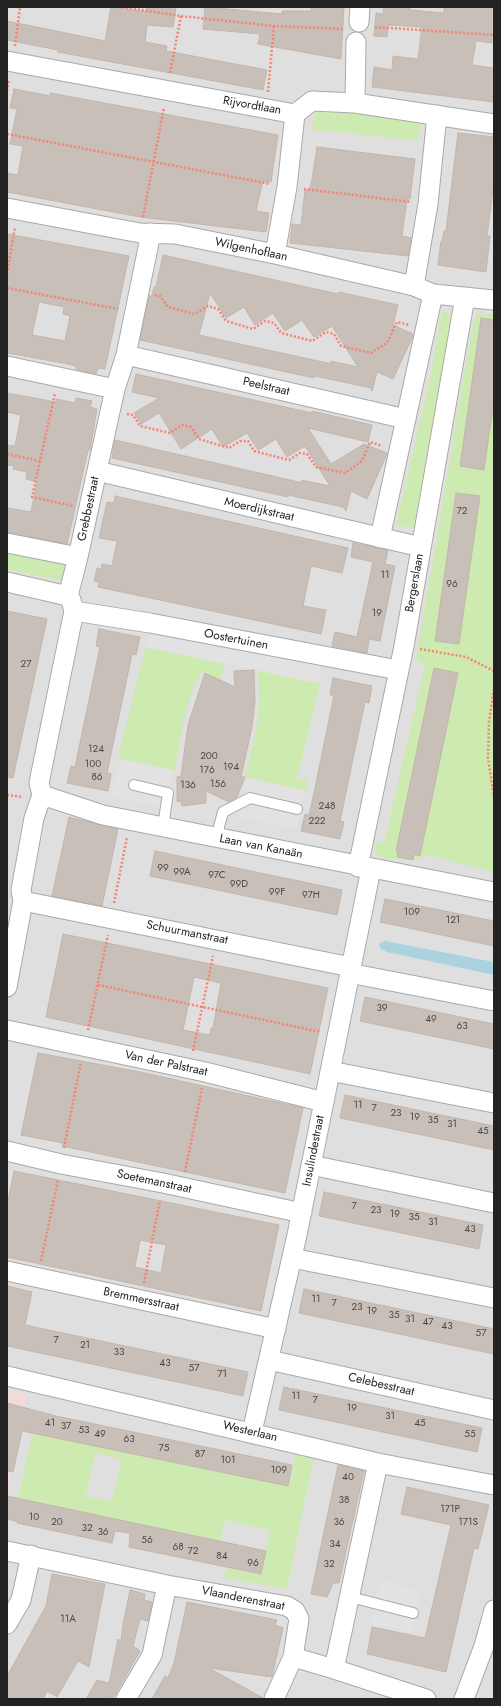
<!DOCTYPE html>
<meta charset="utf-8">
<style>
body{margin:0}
#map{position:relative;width:501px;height:1706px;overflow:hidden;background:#f2efe9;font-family:Jost,sans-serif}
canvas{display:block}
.frame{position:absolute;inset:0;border:8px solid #222;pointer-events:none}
</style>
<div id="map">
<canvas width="501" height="1706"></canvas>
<div class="frame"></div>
</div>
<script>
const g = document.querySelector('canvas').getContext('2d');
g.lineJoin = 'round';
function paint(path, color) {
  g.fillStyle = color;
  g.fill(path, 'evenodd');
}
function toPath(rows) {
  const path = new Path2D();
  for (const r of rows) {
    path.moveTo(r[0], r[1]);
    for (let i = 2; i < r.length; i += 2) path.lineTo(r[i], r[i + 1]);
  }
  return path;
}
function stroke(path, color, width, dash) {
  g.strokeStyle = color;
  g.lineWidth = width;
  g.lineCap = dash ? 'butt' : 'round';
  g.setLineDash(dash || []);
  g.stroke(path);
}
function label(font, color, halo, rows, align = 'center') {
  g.font = font + ' Jost,sans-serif';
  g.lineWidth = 4;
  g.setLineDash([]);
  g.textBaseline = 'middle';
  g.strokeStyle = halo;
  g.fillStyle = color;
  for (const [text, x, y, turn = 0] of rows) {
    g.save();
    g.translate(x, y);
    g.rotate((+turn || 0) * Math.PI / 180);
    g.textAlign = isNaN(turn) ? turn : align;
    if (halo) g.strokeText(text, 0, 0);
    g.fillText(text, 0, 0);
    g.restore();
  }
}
paint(toPath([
 [7,7,494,7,494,1699,7,1699]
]), '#e0dfdf');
paint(toPath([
 [7,1390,28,1395,7,1493]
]), '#f2dad9');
paint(toPath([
 [316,111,352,113,422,123,417,141,312,129],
 [444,311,451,317,444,363,416,527,410,528,396,525,432,369,441,317],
 [477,313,494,314,494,872,427,855,417,859,384,859,377,855,375,849,376,842,384,843,425,665,416,660,467,357,473,325],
 [7,551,70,564,65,581,7,570],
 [146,647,225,664,220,680,202,671,194,685,184,718,175,771,118,758],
 [258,670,320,684,297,779,308,781,306,791,245,777,256,731,259,707],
 [36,1434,288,1486,298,1448,315,1450,287,1589,225,1578,224,1573,230,1568,242,1570,242,1573,247,1574,248,1572,261,1574,270,1530,225,1520,220,1541,18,1499,32,1435],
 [95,1453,121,1459,112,1501,86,1496]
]), '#cdebb0');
paint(toPath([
 [149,630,321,666,317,683,146,647],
 [120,759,175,771,159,806,111,796],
 [246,778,306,791,297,828,237,817],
 [380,1580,421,1590,412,1633,370,1623]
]), '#e2e2e2');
paint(toPath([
 [385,941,494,962,494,975,387,952,380,948,379,944]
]), '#aad3df');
const building = toPath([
 [111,7,146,12,147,7,176,7,173,27,147,25,145,42,167,46,166,51,267,70,263,90,58,52,58,50,7,40,7,21,105,41,111,7],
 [205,7,282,14,282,11,311,11,311,7,344,7,341,59,258,44,260,34,203,29,205,7],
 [384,7,410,7,410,10,444,13,444,7,492,7,492,43,476,41,472,65,494,68,494,102,372,87,374,67,392,70,393,56,418,59,422,27,388,25,387,37,374,36,376,13,383,14,384,7],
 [14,89,50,96,50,93,278,135,271,182,263,181,256,211,269,213,266,232,140,217,7,192,7,173,18,175,23,146,10,144,17,109,10,108,14,89],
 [458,133,494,137,494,182,487,236,490,236,486,272,438,265,441,241,442,242,444,231,446,231,458,133],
 [317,147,415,159,410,199,407,199,402,236,411,238,408,256,290,243,292,224,301,225,305,190,309,190,312,180,317,147],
 [7,234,129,256,105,369,98,368,96,374,76,369,76,366,63,363,7,353,7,234],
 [39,302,64,307,63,314,70,316,65,341,32,335,39,302],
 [163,255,338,294,339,292,398,305,393,325,413,334,413,336,393,379,377,372,372,391,371,388,329,379,314,376,314,378,140,340,149,296,152,296,154,287,156,287,163,255],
 [210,293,226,318,244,307,255,325,273,313,285,331,302,320,314,337,332,326,358,367,330,361,332,364,199,335,210,293],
 [481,318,494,320,494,400,484,470,460,466,481,318],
 [136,374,312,413,312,411,372,425,368,442,308,428,331,464,364,444,387,453,387,454,367,499,351,491,346,511,343,507,288,495,288,497,112,458,115,440,303,483,301,480,330,486,305,446,287,457,276,439,258,450,247,433,223,447,212,429,181,449,159,413,141,424,134,413,159,398,132,392,136,374],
 [7,393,56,402,56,399,75,403,76,398,92,401,90,407,97,409,90,450,88,450,67,544,7,532,7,508,31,512,37,482,26,479,27,472,13,469,14,466,7,465,7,445,15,446,21,415,7,412,7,393],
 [456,493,480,496,459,644,435,641,456,493],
 [115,496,348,548,342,573,311,566,303,606,326,610,321,634,98,587,99,582,94,581,97,568,101,569,102,564,112,566,117,541,99,538,107,502,114,503,115,496],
 [353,543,388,550,385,564,395,566,380,641,369,639,367,653,332,646,335,632,357,637,373,562,351,557,353,543],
 [7,611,47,619,13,778,7,777,7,611],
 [99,629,140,637,136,655,132,654,107,773,111,774,108,791,67,783,71,766,75,767,100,647,96,646,99,629],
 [434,668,458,673,420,856,414,854,413,860,397,857,398,851,396,851,434,668],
 [254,670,255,701,252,727,241,777,245,777,237,797,229,802,206,791,206,803,182,806,181,802,177,801,177,777,181,776,188,725,205,673,235,687,234,671,254,670],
 [333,678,372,686,369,703,365,702,340,821,344,822,340,839,301,831,305,814,309,815,314,793,334,695,330,695,333,678],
 [69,817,118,829,102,906,52,896,69,817],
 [155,851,342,890,337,915,150,876,155,851],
 [385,899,494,921,494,946,380,922,385,899],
 [63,934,328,988,310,1074,46,1017,63,934],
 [194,977,221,983,213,1028,211,1028,210,1035,183,1030,194,977],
 [365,997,494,1024,494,1049,360,1021,365,997],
 [38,1053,140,1072,303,1108,285,1193,62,1146,63,1143,21,1135,38,1053],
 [345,1095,494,1126,494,1150,340,1118,345,1095],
 [14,1171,279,1225,261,1311,7,1257,7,1206,14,1171],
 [140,1240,166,1245,161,1273,135,1267,140,1240],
 [324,1192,483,1225,479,1249,319,1216,324,1192],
 [7,1286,32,1292,25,1325,248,1372,243,1396,7,1346,7,1286],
 [304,1289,494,1329,494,1354,299,1313,304,1289],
 [284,1387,482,1428,477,1452,279,1410,284,1387],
 [7,1403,56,1416,292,1465,288,1486,22,1431,13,1472,7,1471,7,1403],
 [338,1465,364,1471,339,1583,333,1583,327,1597,311,1594,338,1465],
 [407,1487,489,1505,478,1549,474,1548,446,1672,367,1654,372,1627,425,1638,451,1525,401,1514,407,1487],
 [7,1496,266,1551,261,1574,129,1547,130,1533,115,1531,112,1543,17,1523,18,1522,7,1519,7,1496],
 [52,1574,105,1584,89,1667,78,1661,57,1697,47,1691,43,1699,7,1699,7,1676,46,1606,52,1574],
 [130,1590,145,1594,144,1600,152,1602,148,1621,140,1619,133,1646,140,1651,113,1699,105,1699,106,1696,104,1699,86,1699,97,1680,109,1683,118,1639,121,1641,123,1624,130,1590],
 [187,1602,277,1620,275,1625,283,1628,272,1677,209,1668,263,1698,263,1699,152,1699,165,1676,168,1678,174,1663,187,1602]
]);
paint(building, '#c7bfb8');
stroke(building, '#c4b6ab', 1);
const lane = toPath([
 [134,785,168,793,163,827],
 [216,838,223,812,250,798,297,809],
 [350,1597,413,1613]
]);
const street = toPath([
 [359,22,360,7],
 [7,61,295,114,312,101,355,103,494,124],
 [355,103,356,42],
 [7,208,140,233,175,234,275,254,414,286,433,294,494,300],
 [275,254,287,187,295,114],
 [414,286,428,204,437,115],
 [126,355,406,419],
 [7,366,115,389],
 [97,471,421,547],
 [380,538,433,294],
 [7,543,78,557],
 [7,582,68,596],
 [68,596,71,600,74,611,39,783,42,795,103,815,494,892],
 [68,596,78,557,115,389,126,355,151,233],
 [74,611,150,623,398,670],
 [358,867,404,646,465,297],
 [23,901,351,967],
 [349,973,494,1001],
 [7,987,23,901,21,890,34,818,42,795],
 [7,1030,205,1072,324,1102],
 [330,1071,494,1103],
 [7,1151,61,1164,163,1183,302,1213],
 [311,1165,494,1203],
 [292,1258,494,1298],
 [7,1271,276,1329],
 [269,1360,494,1410],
 [7,1376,378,1463,494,1485],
 [252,1432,297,1235,371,869],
 [7,1551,167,1585,287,1606,295,1611,299,1619,293,1657,334,1669,426,1699],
 [7,1624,21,1600,31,1555],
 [334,1669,378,1463],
 [126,1699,152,1655,167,1585],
 [274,1699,293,1657],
 [464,1699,484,1646,494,1610]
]);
stroke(lane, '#a9a9a9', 12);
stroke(street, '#a9a9a9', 21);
stroke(toPath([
 [122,7,181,16,274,26,344,29],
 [375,27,494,35],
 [15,46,20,7],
 [170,73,181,16],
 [7,91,9,79],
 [268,92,274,26],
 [7,134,270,184],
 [304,189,411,202],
 [143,217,164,107],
 [7,274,15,227],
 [7,288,118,309],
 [155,295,160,296,168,307,195,314,208,306,218,309,226,321,253,329,265,321,274,323,281,333,312,341,326,332,334,334,341,346,371,353,387,343,397,322,409,325],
 [127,414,133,415,140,426,170,433,182,425,191,427,199,439,229,448,240,441,248,441,254,451,289,460,300,453,307,454,316,467,345,473,362,461,370,442,382,446],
 [7,454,40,461,55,393],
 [40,461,32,497,73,506],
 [420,649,466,657,494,671],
 [494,689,489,721,488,758,494,797],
 [7,795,23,797],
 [114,903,127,837],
 [98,985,321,1032],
 [88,1030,108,935],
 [193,1051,213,956],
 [64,1148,81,1062],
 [185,1172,202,1088],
 [41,1261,58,1180],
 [144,1283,160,1200]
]), '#fa8072', 2.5, [2, 2]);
stroke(lane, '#fff', 10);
stroke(street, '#fff', 19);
label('10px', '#4b4948', null, [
 ["72",462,512],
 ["11",385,576],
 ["96",452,585],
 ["19",377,614],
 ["27",26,665],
 ["124",96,750],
 ["200",209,757],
 ["100",93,765],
 ["194",231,768],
 ["176",207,771],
 ["86",97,778],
 ["156",218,785],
 ["136",188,786],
 ["248",327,807],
 ["222",317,822],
 ["99",163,869],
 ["99A",182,873],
 ["97C",217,876],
 ["99D",239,885],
 ["99F",277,893],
 ["97H",311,896],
 ["109",412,913],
 ["121",453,921],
 ["39",382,1009],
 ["49",431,1020],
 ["63",462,1027],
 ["11",358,1106],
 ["7",374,1109],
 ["23",396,1114],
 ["19",415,1118],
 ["35",433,1121],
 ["31",452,1125],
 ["45",483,1132],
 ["7",354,1207],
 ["23",376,1211],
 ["19",395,1215],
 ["35",414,1218],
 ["31",433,1223],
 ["43",470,1230],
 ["11",316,1300],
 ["7",334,1304],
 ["23",357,1308],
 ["19",372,1312],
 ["35",394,1316],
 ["31",410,1320],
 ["47",428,1323],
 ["43",447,1327],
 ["57",481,1334],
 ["7",56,1341],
 ["21",85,1346],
 ["33",119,1353],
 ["43",165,1364],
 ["57",194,1369],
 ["71",222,1375],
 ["11",296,1397],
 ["7",315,1401],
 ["19",352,1409],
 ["31",390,1417],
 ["41",50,1424],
 ["45",420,1424],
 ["37",66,1427],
 ["53",84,1431],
 ["49",100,1435],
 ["55",470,1435],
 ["63",129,1440],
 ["75",164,1449],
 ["87",200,1455],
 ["101",228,1461],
 ["109",279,1471],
 ["40",348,1478],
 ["38",344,1501],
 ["171P",450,1510],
 ["10",34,1518],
 ["20",57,1523],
 ["36",339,1523],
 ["171S",468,1523],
 ["32",87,1529],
 ["36",103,1533],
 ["56",147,1541],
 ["34",335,1545],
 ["68",178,1548],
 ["72",193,1552],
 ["84",222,1557],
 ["96",253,1564],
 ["32",329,1565],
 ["11A",68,1620]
]);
label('12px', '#222', '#fff', [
 ["Rijvordtlaan",252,106,10],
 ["Wilgenhoflaan",251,250,12],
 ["Peelstraat",266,387,13],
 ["Grebbestraat",89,509,-78],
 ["Moerdijkstraat",259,510,13],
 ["Bergerslaan",415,583,-80],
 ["Oostertuinen",236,640,11],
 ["Laan van Kanaän",261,847,11],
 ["Schuurmanstraat",187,933,11],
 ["Van der Palstraat",166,1064,12],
 ["Insulindestraat",314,1151,-79],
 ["Soetemanstraat",154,1182,12],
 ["Bremmersstraat",141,1300,12],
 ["Celebesstraat",381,1385,13],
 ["Westerlaan",250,1432,13],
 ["Vlaanderenstraat",243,1599,11]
]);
</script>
